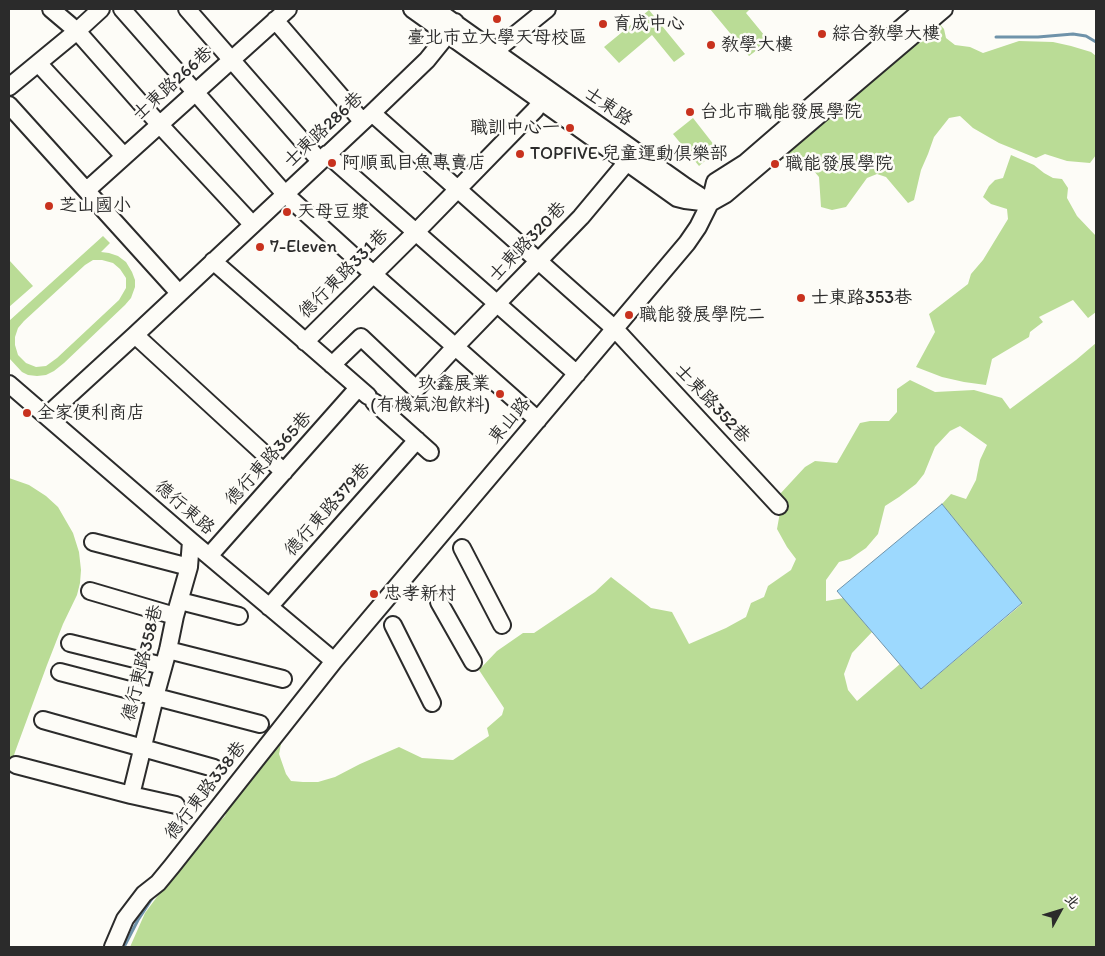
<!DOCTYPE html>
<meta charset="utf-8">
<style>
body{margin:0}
#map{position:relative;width:1105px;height:956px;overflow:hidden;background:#fdfcf7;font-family:Itim,"LXGW WenKai TC",sans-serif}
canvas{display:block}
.frame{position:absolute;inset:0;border:10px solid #2b2b2b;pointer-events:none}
.north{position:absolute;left:1035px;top:886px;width:50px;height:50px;-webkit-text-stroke:4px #fdfcf7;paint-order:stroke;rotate:51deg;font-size:14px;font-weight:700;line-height:20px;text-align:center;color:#2b2b2b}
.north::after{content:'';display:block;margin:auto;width:18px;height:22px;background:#2b2b2b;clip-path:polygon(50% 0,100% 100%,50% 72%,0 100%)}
</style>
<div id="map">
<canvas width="1105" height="956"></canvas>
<div class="frame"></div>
<div class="north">北</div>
</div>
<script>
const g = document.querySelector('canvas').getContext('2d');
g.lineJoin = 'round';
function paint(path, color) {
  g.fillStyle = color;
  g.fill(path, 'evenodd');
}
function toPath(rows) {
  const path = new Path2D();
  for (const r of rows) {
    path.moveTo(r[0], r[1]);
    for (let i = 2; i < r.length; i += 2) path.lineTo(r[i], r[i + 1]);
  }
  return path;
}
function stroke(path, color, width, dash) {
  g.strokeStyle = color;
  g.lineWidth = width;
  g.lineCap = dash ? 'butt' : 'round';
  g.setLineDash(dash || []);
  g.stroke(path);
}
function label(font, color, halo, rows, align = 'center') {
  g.font = font + ' Itim,"LXGW WenKai TC",sans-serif';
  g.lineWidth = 5;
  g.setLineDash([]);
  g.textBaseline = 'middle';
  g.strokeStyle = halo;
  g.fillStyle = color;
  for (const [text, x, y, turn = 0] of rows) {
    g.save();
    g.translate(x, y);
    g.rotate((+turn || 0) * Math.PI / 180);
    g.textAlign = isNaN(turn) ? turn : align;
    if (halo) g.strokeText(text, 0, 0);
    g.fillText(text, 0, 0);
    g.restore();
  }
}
paint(toPath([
 [710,9,750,9,746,13,769,41,749,56],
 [649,10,685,54,674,62,652,35,619,63,604,47],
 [937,21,944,29,946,38,955,45,970,47,983,53,1019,41,1053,42,1071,46,1091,52,1096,56,1096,155,1090,163,1067,161,1045,154,1036,158,999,143,973,128,960,116,949,118,934,137,928,154,921,170,914,200,908,203,886,177,877,174,867,178,846,207,832,210,821,207,819,177,807,163,791,158,781,159,777,155],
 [693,118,718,150,699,166,673,134],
 [1011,155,1034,165,1044,173,1053,178,1062,179,1068,188,1067,198,1077,216,1096,236,1096,312,1088,318,1073,300,1039,317,1043,322,1030,332,1029,337,992,359,986,385,964,382,942,377,916,367,935,332,929,314,968,284,971,274,983,260,1008,219,1007,209,991,204,983,197,989,186,995,180,1003,178],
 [103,236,110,243,101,252,109,253,118,256,126,262,132,272,135,280,135,287,131,298,125,305,64,363,54,371,46,375,37,376,28,375,22,372,9,358,9,321],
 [93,260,102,260,113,263,120,269,126,278,126,288,119,300,57,358,46,366,36,367,26,363,18,355,15,345,15,337,18,328,24,321,85,265],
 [9,260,33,286,9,307],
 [1096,343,1096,947,130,947,145,913,171,878,210,831,225,816,232,796,282,739,279,754,286,774,291,781,303,782,318,782,335,777,360,764,399,747,422,758,453,760,489,736,487,728,502,715,504,708,479,670,497,651,523,633,534,633,595,592,611,577,651,608,672,612,689,644,726,628,746,617,751,603,764,597,768,586,791,570,796,559,787,547,777,529,782,501,780,494,805,467,815,461,837,463,860,423,870,421,889,421,897,412,897,389,910,380,935,392,974,390,1002,398,1010,409,1076,360],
 [960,426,987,445,980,460,976,480,966,499,951,494,942,504,1022,604,921,689,900,664,857,701,848,690,844,674,852,653,872,632,844,598,826,601,826,580,839,562,850,559,866,548,878,534,885,506,899,497,916,484,924,474,935,447,950,431],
 [9,478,29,485,46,496,58,507,73,533,79,552,81,570,80,583,77,595,63,624,47,665,15,752,9,772]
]), '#badc96');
const water = toPath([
 [942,504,1022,603,921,689,837,591,942,504]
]);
paint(water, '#9dd9fe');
stroke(water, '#6f93aa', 1);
stroke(toPath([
 [996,37,1038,37,1073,34,1086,36,1096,42],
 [124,947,138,920,155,894]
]), '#6f93aa', 3);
const minor = toPath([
 [51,9,77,31,159,124,252,224],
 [122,9,285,194,373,274,538,420],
 [187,9,320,161],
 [412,9,677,198,685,200,710,203],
 [435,9,686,187,709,202],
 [275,20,362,121],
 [495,51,547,9],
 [38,63,124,156],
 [9,87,77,31,101,9],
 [9,105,179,293],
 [372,113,615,329,779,506],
 [327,154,577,374],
 [87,190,288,9],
 [710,203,726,194,944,9],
 [213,261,368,396],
 [135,335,284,472],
 [305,342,415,233,535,110,549,90],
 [332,365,361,337,416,389,455,347,581,217,627,162],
 [9,384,191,541,334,661],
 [374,402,430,452],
 [44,414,52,411,135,335,372,113,427,60,448,34,455,22],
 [93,542,189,567],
 [462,548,502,625],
 [209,556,358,388],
 [90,591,175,616],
 [180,601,239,616],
 [439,602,473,662],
 [269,607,417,440],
 [393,625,432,703],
 [70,643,163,666],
 [168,650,283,679],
 [60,672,260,724],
 [43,720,214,768],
 [16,765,131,795,176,805],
 [131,795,155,697,168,650,175,616,189,567,191,541],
 [113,947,125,919,144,894,158,883,172,866,334,661,687,243,698,227,710,203,715,182,745,163,923,9]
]);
stroke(minor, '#2b2b2b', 20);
stroke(minor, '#fdfcf7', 16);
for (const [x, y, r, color] of [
 [497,19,5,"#c8321e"],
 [603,24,5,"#c8321e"],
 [822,34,5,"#c8321e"],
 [711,45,5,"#c8321e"],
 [690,112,5,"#c8321e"],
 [570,128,5,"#c8321e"],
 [520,154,5,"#c8321e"],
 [332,163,5,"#c8321e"],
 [775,164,5,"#c8321e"],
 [49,206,5,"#c8321e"],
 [287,212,5,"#c8321e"],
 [260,247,5,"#c8321e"],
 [801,298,5,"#c8321e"],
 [629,315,5,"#c8321e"],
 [500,394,5,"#c8321e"],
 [27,413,5,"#c8321e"],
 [374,594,5,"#c8321e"]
]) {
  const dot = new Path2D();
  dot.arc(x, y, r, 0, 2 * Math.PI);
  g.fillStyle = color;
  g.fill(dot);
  stroke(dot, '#fdfcf7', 2);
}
label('18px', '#2b2b2b', '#fdfcf7', [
 ["育成中心",613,24],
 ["綜合教學大樓",832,34],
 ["臺北市立大學天母校區",497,38,"center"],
 ["教學大樓",721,45],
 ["台北市職能發展學院",700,112],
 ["職訓中心一",560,128,"right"],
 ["TOPFIVE 兒童運動俱樂部",530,154],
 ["阿順虱目魚專賣店",342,163],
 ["職能發展學院",785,164],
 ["芝山國小",59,206],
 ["天母豆漿",297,212],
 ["7-Eleven",270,247],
 ["士東路353巷",811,298],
 ["職能發展學院二",639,315],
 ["玖鑫展業",490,384,"right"],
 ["(有機氣泡飲料)",490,405,"right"],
 ["全家便利商店",37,413],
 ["忠孝新村",384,594]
], 'left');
label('18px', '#2b2b2b', '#fdfcf7', [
 ["士東路266巷",173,84,-42],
 ["士東路",608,107,35],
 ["士東路286巷",324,130,-43],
 ["士東路320巷",528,242,-46],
 ["德行東路331巷",344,274,-45],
 ["士東路352巷",712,404,47],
 ["東山路",510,421,-50],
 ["德行東路365巷",269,459,-48],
 ["德行東路",184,508,41],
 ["德行東路379巷",328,510,-48],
 ["德行東路358巷",143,663,-76],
 ["德行東路338巷",206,791,-52]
]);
</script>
